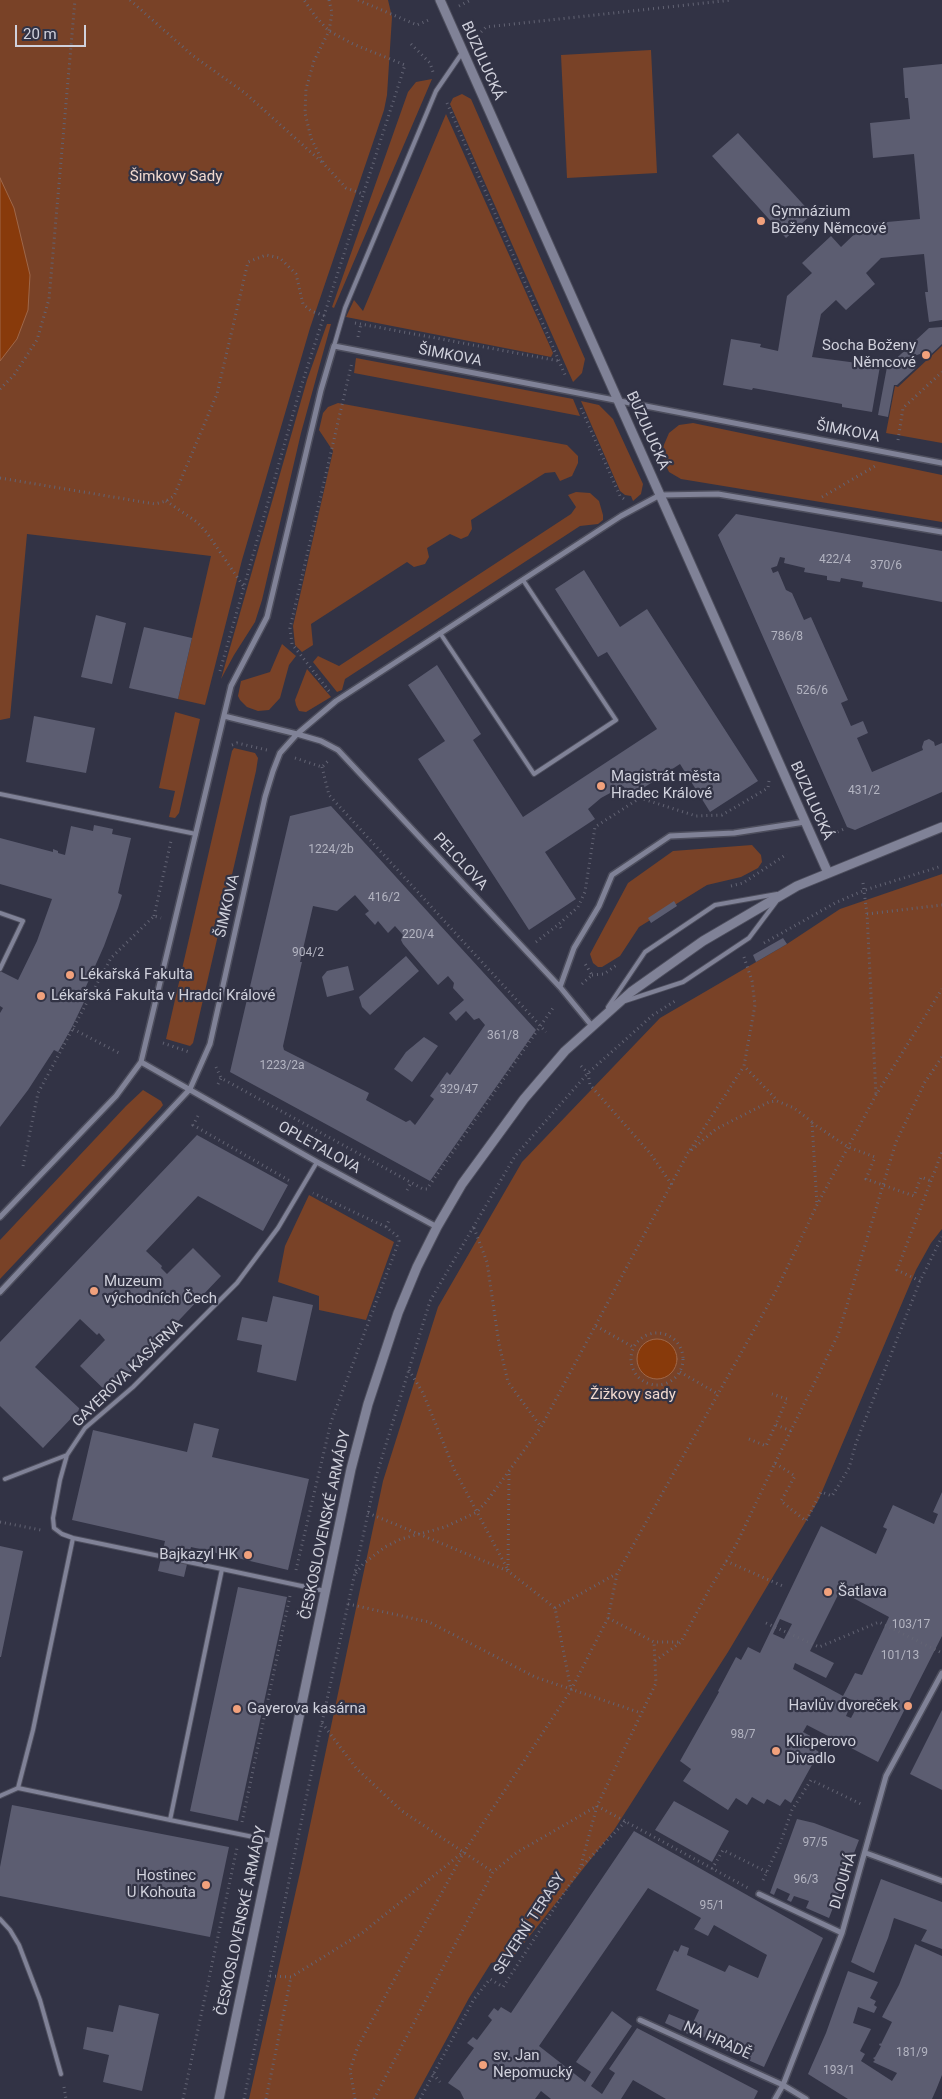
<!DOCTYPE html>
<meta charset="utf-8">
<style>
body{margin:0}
#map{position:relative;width:942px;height:2099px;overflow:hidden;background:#323345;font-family:Roboto,sans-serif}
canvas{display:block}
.scale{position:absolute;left:15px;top:25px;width:71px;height:22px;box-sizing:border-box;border:2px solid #d0d1dc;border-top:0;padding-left:6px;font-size:15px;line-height:18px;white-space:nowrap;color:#d0d1dc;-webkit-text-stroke:4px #323345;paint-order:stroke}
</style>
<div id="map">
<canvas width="942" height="2099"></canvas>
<div class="scale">20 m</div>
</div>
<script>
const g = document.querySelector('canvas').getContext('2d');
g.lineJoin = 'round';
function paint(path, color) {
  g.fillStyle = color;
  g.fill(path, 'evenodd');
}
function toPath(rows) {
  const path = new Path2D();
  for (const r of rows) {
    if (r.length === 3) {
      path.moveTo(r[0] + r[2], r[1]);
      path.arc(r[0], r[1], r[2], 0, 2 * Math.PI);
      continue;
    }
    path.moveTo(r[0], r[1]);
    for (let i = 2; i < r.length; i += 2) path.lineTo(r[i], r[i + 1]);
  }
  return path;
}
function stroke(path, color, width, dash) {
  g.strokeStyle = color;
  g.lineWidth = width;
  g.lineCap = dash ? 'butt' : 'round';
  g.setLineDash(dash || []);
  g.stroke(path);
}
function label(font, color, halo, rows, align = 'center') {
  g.font = font + ' Roboto,sans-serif';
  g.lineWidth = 4.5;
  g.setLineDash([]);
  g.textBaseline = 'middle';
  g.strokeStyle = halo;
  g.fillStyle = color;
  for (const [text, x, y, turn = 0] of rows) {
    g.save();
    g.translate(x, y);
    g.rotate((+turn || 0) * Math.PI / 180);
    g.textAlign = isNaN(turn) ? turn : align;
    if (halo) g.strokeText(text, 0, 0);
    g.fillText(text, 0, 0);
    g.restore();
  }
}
paint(toPath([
 [0,0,388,0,392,17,387,95,384,110,310,328,242,560,205,705,178,699,211,556,27,534,10,718,0,720],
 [651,50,657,173,567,178,561,55],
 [432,79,334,308,332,307,408,92,416,82],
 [462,94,471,99,585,359,582,373,573,382,450,104,453,98],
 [446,114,553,353,551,357,346,317,354,300,363,311],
 [327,324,331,324,301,433,262,600,255,622,234,655,221,679,307,380],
 [942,346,942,443,886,433,895,386,898,387],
 [356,358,573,399,580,416,354,373],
 [581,401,599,405,613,419,643,484,641,494,633,501,631,496,625,495,620,491],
 [338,403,567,445,578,456,578,463,572,476,560,481,555,472,545,473,471,520,472,529,468,536,461,539,450,534,427,548,429,557,425,564,414,567,407,562,311,624,313,645,302,652,295,645,293,626,333,451,319,430,323,413,328,407],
 [693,423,942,475,942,522,681,479,669,472,664,461,663,447,669,433,679,425],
 [576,492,590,493,599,501,603,515,603,520,598,524,580,526,345,679,342,690,337,692,313,662,318,656,339,666,571,514,576,507,568,495],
 [282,644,296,656,289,665,280,698,269,710,258,711,247,707,240,700,238,696,241,681,270,672],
 [307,669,331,697,306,712,299,711,296,705,295,700],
 [175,712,200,719,179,813,175,818,169,817,175,791,159,788],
 [234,748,255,753,258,758,256,771,193,1043,190,1046,166,1039,232,751],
 [752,845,761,855,762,862,758,868,741,877,707,885,639,927,620,956,602,967,598,967,593,963,590,954,628,883,673,851],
 [942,874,942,1229,931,1243,916,1270,818,1501,728,1652,614,1830,513,1957,491,1963,469,1998,414,2099,249,2099,301,1868,383,1481,438,1307,522,1162,660,1018,787,944,840,909],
 [143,1090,161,1101,163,1105,160,1109,0,1279,0,1240,126,1106],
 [309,1195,394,1242,366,1320,319,1310,319,1296,278,1282,285,1246]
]), '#794227');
const water = toPath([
 [0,178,14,208,30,275,28,310,17,339,0,361,0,178],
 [657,1359,20]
]);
paint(water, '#883a0b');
stroke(water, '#9e674a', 1);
paint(toPath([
 [942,64,942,320,929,322,925,292,928,292,924,254,881,258,866,273,875,284,846,310,836,300,821,314,812,357,880,366,872,412,842,407,842,404,753,388,752,390,723,385,731,339,761,344,760,347,778,351,787,296,812,273,802,263,831,236,841,247,865,224,920,219,914,154,873,158,870,123,910,119,908,98,905,98,903,68],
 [738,133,812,214,786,238,712,156],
 [942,327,942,344,926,359,920,354,914,356,913,361,917,367,897,385,894,385,888,417,878,415,887,367,929,328],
 [736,514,942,551,942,602,862,587,863,582,841,578,840,582,827,580,827,576,804,572,805,568,784,563,785,558,780,557,777,566,771,568,773,573,778,571,786,590,792,593,804,620,811,617,848,700,841,703,851,726,863,721,868,733,857,738,872,772,923,750,922,747,924,741,929,739,934,742,935,746,942,743,942,792,855,830,847,827,718,535],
 [584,570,620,627,647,609,758,781,710,812,680,764,631,796,623,786,601,798,588,809,595,819,545,852,576,899,529,930,418,759,445,741,408,685,437,665,481,734,473,740,523,817,657,729,607,652,598,657,555,589],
 [96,615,126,623,112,684,81,677],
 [144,627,192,638,178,699,129,688],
 [34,716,95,728,86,773,26,762],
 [331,806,536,1030,430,1181,346,1135,347,1134,346,1135,230,1072,290,816],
 [355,895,369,911,365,914,375,925,378,921,388,933,395,926,403,935,401,940,403,944,438,985,448,976,454,983,453,988,464,1000,449,1013,456,1021,466,1011,474,1020,479,1018,485,1025,450,1075,447,1072,430,1096,434,1099,415,1125,410,1120,406,1122,366,1100,369,1093,284,1050,283,1046,302,962,300,962,313,906,337,911],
 [94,825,113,829,112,834,131,838,118,893,122,895,118,908,104,946,80,1000,84,1002,72,1027,58,1052,54,1050,28,1090,0,1127,0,1013,3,1008,0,1006,0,971,18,980,37,941,52,899,0,884,0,838,53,852,53,849,58,851,58,853,65,855,71,826,93,831],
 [674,901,677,906,651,923,648,918],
 [783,938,787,944,756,962,753,955],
 [406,956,419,971,370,1015,362,1007,359,997],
 [348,966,354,990,327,997,322,977,327,971],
 [424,1037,438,1046,412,1082,394,1069,406,1052],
 [197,1135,288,1185,263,1231,198,1196,146,1251,162,1266,161,1268,167,1274,193,1248,221,1276,109,1394,80,1366,105,1340,99,1333,97,1335,80,1319,35,1367,80,1409,43,1448,0,1406,0,1342],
 [273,1296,313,1305,296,1381,257,1372,262,1345,237,1340,242,1317,267,1322],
 [194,1423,219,1429,212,1457,309,1479,288,1570,191,1547,184,1577,158,1571,165,1541,72,1520,93,1430,187,1452],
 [942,1492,942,1636,878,1762,807,1725,803,1732,818,1740,813,1748,819,1752,791,1803,785,1799,780,1806,767,1799,764,1804,752,1797,747,1805,736,1798,728,1810,683,1781,691,1769,680,1761,719,1692,718,1691,736,1657,741,1660,748,1647,760,1653,821,1526,876,1554,887,1529,883,1527,893,1505,934,1524,938,1514,933,1512],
 [840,1591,889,1617,862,1675,855,1673,843,1696,793,1669,795,1663,826,1678,834,1663,810,1651],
 [780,1619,792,1624,784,1639,773,1634],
 [845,1697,859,1703,851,1718,846,1716,849,1709,841,1705],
 [0,1546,23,1551,1,1657,0,1657],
 [238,1587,287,1597,238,1821,190,1811],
 [942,1710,942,1790,910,1774],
 [674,1801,729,1831,712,1862,655,1830],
 [12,1805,229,1847,210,1937,0,1896,0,1867],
 [797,1819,814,1823,859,1840,829,1918,806,1908,809,1901,794,1896,791,1902,787,1900,790,1894,777,1888,774,1895,770,1893],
 [634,1831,823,1938,764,2067,725,2050,726,2047,689,2031,699,2010,656,1990,674,1950,678,1952,681,1945,689,1948,687,1955,725,1972,729,1965,758,1978,767,1955,714,1925,708,1936,694,1929,701,1918,648,1888,539,2046,585,2082,591,2072,576,2062,612,2011,632,2026,591,2086,602,2094,615,2073,609,2069,637,2028,758,2091,754,2099,666,2099,633,2080,621,2099,551,2099,541,2091,535,2099,464,2099,460,2091,448,2083,474,2048,467,2043,473,2037,477,2040,492,2020,488,2016,494,2008,498,2011,501,2007,511,2013],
 [881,1879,942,1902,942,1949,921,1941,927,1930,894,1918,888,1938,874,1973,851,1962],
 [915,1944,942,1956,942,2075,936,2090,932,2099,848,2099,808,2074,826,2033,848,1971,878,1982,870,1998,876,2001,874,2005,877,2007,874,2013,858,2007,853,2023,871,2029,860,2051,865,2054,861,2061,892,2081,897,2073,873,2062,875,2060,873,2058,875,2057,881,2046,879,2045,880,2043,881,2044,892,2022,882,2017,899,1985],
 [119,2005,159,2014,142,2091,103,2082,109,2055,83,2049,87,2027,113,2032],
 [669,2014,686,2021,682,2029,689,2032,688,2034,665,2023]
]), '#5c5d71');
const service = toPath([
 [334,346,345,308,436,91,462,53],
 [440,633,534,774,616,720,523,580],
 [0,794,196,834],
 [0,913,23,921,0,969],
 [625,1001,683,982,749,938,776,902],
 [608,1007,645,952,715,905,777,894],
 [5,1479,67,1455],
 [73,1538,33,1730,18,1788,170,1820,222,1569,73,1538,62,1534,54,1528,53,1518,60,1480,67,1455,85,1428,133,1387,237,1283,278,1228,317,1162],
 [222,1569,325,1591],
 [0,1796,18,1788],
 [170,1820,273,1841],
 [0,1919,10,1930,19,1945,40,2000,61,2074]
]);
const minor = toPath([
 [224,716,297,734,321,741,338,750,560,987,592,1026],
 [560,987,574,948,599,906,612,875,670,836,734,833,805,822],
 [141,1062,317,1162,437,1227],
 [0,1217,116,1096,141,1062,231,686,267,617,321,390,334,346,942,463],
 [0,1292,190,1089,210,1044,265,797,273,771,280,753,297,734,336,701,621,516,660,495,718,494,942,532],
 [866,1853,942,1881],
 [759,1894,842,1933],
 [640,2020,783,2085,806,2099],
 [775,2099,783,2085,842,1933,886,1776,942,1673]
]);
const tertiary = toPath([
 [440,0,828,873],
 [219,2099,351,1469,368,1404,398,1313,417,1267,437,1227,462,1184,524,1099,565,1051,631,992,703,941,797,886,942,827]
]);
stroke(service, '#4d4e5d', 6);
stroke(minor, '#4d4e5d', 8);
stroke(tertiary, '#4d4e5d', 11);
stroke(toPath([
 [130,0,192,55,245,93,324,164],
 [329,0,332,13,329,31,314,61,306,89,305,113,311,138,324,164,346,188,363,194],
 [358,0,417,25,431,19],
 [459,6,471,0],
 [474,39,486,27,732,0],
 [411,44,430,63,433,72],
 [447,103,566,377],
 [355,323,559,361],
 [358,337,361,324],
 [0,389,14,375,37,340,49,299,75,0],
 [581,408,620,496,624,499],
 [898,440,903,408,942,372],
 [0,478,155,504,166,501,174,496,217,394,248,262,266,255,280,258,296,274,303,304,311,311,325,316],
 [822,497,877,465],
 [166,501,197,522,207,533,244,587],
 [220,671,299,393,405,65,353,44,329,31,315,16,304,0],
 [329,691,292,644,290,628,352,362],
 [232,745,237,743,267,750],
 [295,758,322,767,329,760],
 [322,767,329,795,546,1032],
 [833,834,844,829],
 [863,883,867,914,876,1095],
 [731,886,743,883,787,854],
 [867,914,942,905],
 [154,916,171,841],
 [561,928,559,924,578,907,585,892,595,827,640,798,696,816,722,815,768,788,769,781],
 [536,942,559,924],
 [764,943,837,902,865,890,942,866],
 [744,957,752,981,755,1005,744,1066,777,1100],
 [592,975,604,974,618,964],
 [582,984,592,975,584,962],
 [73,1029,121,1054],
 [163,1043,189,1052],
 [581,1066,588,1073,590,1085,650,1153,672,1185],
 [216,1067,221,1078],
 [218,1084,221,1078,423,1189,427,1189,553,1008],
 [198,1116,193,1125,290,1181],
 [812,1123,848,1147,875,1157,866,1179,914,1196,921,1177,931,1181],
 [690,1150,744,1066],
 [23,1166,38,1093,111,958,154,916,161,918],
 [407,1190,411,1183],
 [386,1227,389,1220],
 [474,1228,487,1262,499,1344,508,1382,541,1427],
 [920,1281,897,1270,942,1152],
 [596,1326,633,1347],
 [657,1359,26],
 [409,1370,423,1393,454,1469,508,1570],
 [680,1372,718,1394],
 [776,1425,791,1431],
 [749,1439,766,1446,787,1399,772,1394],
 [775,1463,838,1335,896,1142,925,1082,942,1057],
 [368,1513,508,1571,555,1608,571,1690],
 [0,1522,41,1530],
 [726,1561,785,1587],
 [296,1570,331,1422,399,1241,397,1236,386,1227,313,1193],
 [508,1570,509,1472],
 [356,1573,363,1564,385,1547,401,1539,445,1527,477,1512,487,1501,541,1427,688,1153,716,1129,769,1102,777,1101,794,1108,812,1122,817,1205],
 [348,1604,429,1622,535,1677,641,1713],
 [555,1608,616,1574],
 [608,1618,654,1642,681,1642],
 [766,1623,819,1647,879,1622,942,1653],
 [655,1661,681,1642,709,1590,736,1545,775,1463,795,1476,781,1501,806,1521,821,1492,832,1496,849,1468,856,1443,920,1281,942,1237],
 [322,1723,356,1768,402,1811,493,1872],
 [597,1806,748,1888],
 [242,1822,290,1596],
 [581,1865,597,1806,656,1683,654,1642],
 [712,1869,723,1850,767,1872],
 [763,1880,780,1844,792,1810,811,1780,863,1805],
 [270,1976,291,1977,362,1933,462,1853],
 [433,2074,440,2082],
 [64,2087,66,2099],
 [183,2099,237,1848],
 [244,2099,319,1736,376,1477,430,1301,515,1156,588,1073,653,1015,675,1001],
 [266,2099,291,1977],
 [355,2099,350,2070,358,2046,464,1852,571,1690,608,1618,617,1574,777,1289,817,1205,876,1095,942,989],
 [374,2099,493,1872,516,1853,597,1806],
 [420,2099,474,1999,490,1979,503,1987,581,1867,626,1821]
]), '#636474', 3, [1, 4]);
stroke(service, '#808297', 4);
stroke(minor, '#808297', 5);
stroke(tertiary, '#808297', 9);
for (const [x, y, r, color] of [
 [761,221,5,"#f1a17c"],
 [926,355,5,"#f1a17c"],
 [601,786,5,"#f1a17c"],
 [70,975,5,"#f1a17c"],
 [41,996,5,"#f1a17c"],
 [94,1291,5,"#f1a17c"],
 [248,1555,5,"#f1a17c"],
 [828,1592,5,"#f1a17c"],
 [908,1706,5,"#f1a17c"],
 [237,1709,5,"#f1a17c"],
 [776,1751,5,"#f1a17c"],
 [206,1885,5,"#f1a17c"],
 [483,2065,5,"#f1a17c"]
]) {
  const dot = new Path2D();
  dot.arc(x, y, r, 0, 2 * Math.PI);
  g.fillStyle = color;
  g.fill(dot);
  stroke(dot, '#323345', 2);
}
label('12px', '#b3b4c1', null, [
 ["422/4",835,560],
 ["370/6",886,566],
 ["786/8",787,637],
 ["526/6",812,691],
 ["431/2",864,791],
 ["1224/2b",331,850],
 ["416/2",384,898],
 ["220/4",418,935],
 ["904/2",308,953],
 ["361/8",503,1036],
 ["1223/2a",282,1066],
 ["329/47",459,1090],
 ["103/17",911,1625],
 ["101/13",900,1656],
 ["98/7",743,1735],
 ["97/5",815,1843],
 ["96/3",806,1880],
 ["95/1",712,1906],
 ["181/9",912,2053],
 ["193/1",839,2071]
]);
label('15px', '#d0d1dc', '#323345', [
 ["BUZULUCKÁ",482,61,66],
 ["ŠIMKOVA",450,356,11],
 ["BUZULUCKÁ",647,431,66],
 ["ŠIMKOVA",848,432,11],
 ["BUZULUCKÁ",811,801,66],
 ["PELCLOVA",460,862,47],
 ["ŠIMKOVA",228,906,-77],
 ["OPLETALOVA",319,1148,29],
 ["GAYEROVA KASÁRNA",128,1374,-44],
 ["ČESKOSLOVENSKÉ ARMÁDY",326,1525,-78],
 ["DLOUHÁ",844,1881,-73],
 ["ČESKOSLOVENSKÉ ARMÁDY",242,1921,-78],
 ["SEVERNÍ TERASY",530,1924,-57],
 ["NA HRADĚ",717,2041,24]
]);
label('15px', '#f2dad0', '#323345', [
 ["Šimkovy Sady",176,177],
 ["Žižkovy sady",633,1395]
]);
label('15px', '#d0d1dc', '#323345', [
 ["Gymnázium",771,212],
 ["Boženy Němcové",771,229],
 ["Socha Boženy",916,346,"right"],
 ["Němcové",916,363,"right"],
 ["Magistrát města",611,777],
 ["Hradec Králové",611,794],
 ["Lékařská Fakulta",80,975],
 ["Lékařská Fakulta v Hradci Králové",51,996],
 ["Muzeum",104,1282],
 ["východních Čech",104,1299],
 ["Bajkazyl HK",238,1555,"right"],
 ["Šatlava",838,1592],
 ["Havlův dvoreček",898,1706,"right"],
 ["Gayerova kasárna",247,1709],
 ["Klicperovo",786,1742],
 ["Divadlo",786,1759],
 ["Hostinec",196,1876,"right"],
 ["U Kohouta",196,1893,"right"],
 ["sv. Jan",493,2056],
 ["Nepomucký",493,2073]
], 'left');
</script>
